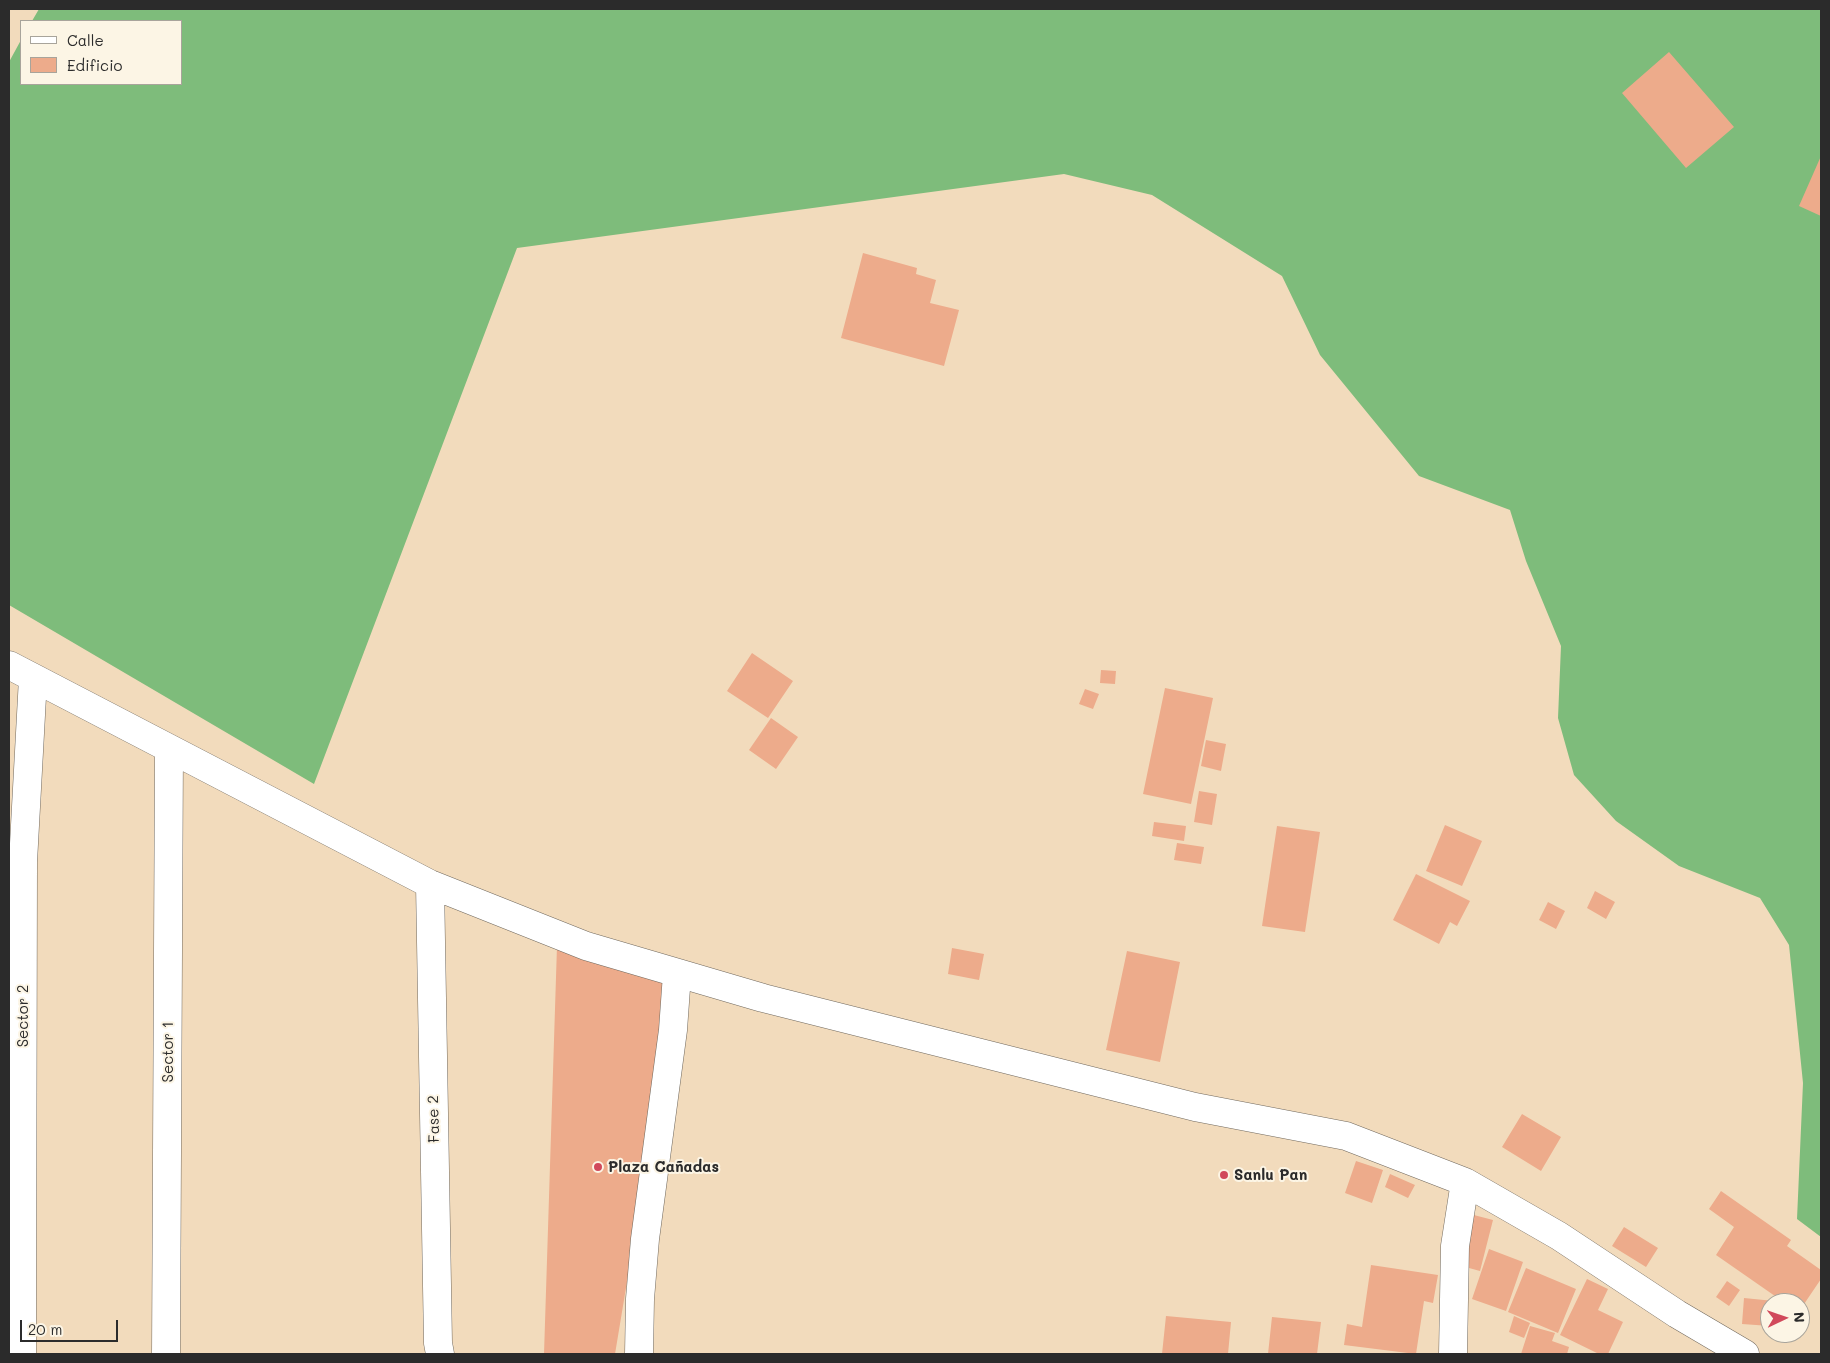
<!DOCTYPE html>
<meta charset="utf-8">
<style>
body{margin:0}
#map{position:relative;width:1830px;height:1363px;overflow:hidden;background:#f2dbbc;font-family:Mali,sans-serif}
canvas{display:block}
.frame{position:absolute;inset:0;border:10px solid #2b2b2b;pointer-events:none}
.legend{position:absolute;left:20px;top:20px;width:162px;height:65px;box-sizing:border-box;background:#fcf5e5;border:1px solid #a8a49b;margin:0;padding:6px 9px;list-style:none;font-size:15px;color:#2b2b2b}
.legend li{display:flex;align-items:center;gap:10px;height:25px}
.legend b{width:25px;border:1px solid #a8a49b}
.north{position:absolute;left:1760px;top:1293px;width:50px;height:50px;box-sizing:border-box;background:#fcf5e5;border:1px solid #a8a49b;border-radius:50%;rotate:87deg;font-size:14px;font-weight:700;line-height:20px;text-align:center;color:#2b2b2b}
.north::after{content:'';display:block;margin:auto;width:18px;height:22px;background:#d1495b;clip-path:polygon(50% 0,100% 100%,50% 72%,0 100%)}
.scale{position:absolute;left:20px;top:1320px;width:98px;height:22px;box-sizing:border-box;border:2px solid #2b2b2b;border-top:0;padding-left:6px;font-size:15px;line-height:18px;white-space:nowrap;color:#2b2b2b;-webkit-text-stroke:4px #fcf5e5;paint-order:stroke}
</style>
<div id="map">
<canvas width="1830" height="1363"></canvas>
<div class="frame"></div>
<ul class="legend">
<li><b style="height:6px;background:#fff"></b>Calle</li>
<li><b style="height:14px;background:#edab8b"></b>Edificio</li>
</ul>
<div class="north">N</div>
<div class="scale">20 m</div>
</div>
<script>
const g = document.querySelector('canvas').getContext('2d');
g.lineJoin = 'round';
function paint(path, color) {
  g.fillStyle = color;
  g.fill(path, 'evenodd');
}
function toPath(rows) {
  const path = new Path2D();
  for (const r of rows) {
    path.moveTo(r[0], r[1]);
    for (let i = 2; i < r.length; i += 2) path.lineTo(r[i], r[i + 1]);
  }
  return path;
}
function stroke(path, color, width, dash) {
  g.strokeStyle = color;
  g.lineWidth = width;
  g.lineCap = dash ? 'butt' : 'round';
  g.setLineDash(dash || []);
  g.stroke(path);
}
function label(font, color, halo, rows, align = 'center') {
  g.font = font + ' Mali,sans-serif';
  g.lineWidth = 4;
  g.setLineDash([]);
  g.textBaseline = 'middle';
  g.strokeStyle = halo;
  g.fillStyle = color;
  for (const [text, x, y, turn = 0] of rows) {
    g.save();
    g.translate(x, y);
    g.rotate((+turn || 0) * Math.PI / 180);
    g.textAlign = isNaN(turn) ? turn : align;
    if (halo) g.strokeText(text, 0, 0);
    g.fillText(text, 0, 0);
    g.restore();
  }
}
paint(toPath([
 [39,9,1821,9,1821,1237,1797,1219,1803,1083,1789,945,1760,898,1679,866,1616,821,1574,775,1558,718,1561,646,1526,561,1510,510,1419,476,1320,355,1282,276,1152,195,1064,174,517,248,314,784,9,605,9,62,21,40,21,84,181,84,181,21,32,21]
]), '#7ebc7b');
paint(toPath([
 [1669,52,1734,127,1686,168,1622,93],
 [1821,156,1821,216,1799,206],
 [863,253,917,268,916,274,936,280,930,303,959,310,944,366,841,338],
 [752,653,793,681,768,718,727,691],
 [1101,670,1116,671,1115,684,1100,683],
 [1165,688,1213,698,1191,804,1143,794],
 [1085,689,1099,694,1093,709,1079,704],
 [771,718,798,737,776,769,749,750],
 [1206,740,1226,744,1221,771,1201,766],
 [1199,791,1217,794,1212,825,1194,822],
 [1154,822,1186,826,1184,841,1152,836],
 [1445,825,1482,841,1462,886,1426,871],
 [1277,826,1320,832,1305,932,1262,926],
 [1177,843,1204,847,1201,864,1174,860],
 [1416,874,1470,901,1457,926,1450,922,1439,944,1393,920],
 [1595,891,1615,902,1606,919,1587,908],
 [1548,902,1565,911,1556,929,1539,920],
 [557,946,677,981,615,1354,544,1354],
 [952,948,984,954,979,980,948,974],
 [1127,951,1180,962,1160,1062,1106,1050],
 [1522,1114,1561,1137,1541,1171,1502,1147],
 [1356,1161,1383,1170,1372,1203,1345,1193],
 [1390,1174,1415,1185,1408,1198,1385,1187],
 [1721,1191,1791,1240,1787,1246,1821,1270,1821,1279,1800,1310,1800,1303,1785,1303,1716,1255,1734,1227,1709,1209],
 [1470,1214,1493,1220,1480,1271,1458,1265],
 [1624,1227,1658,1248,1646,1267,1612,1246],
 [1489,1249,1523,1262,1506,1311,1472,1299],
 [1371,1265,1438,1275,1433,1303,1424,1301,1416,1354,1344,1345,1347,1324,1362,1327],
 [1526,1268,1576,1289,1558,1333,1508,1312],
 [1587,1279,1608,1289,1598,1310,1623,1322,1608,1354,1599,1354,1560,1335],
 [1727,1281,1740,1290,1729,1306,1716,1297],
 [1744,1298,1774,1301,1774,1303,1770,1303,1770,1326,1742,1324],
 [1166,1316,1231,1322,1228,1354,1162,1354],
 [1514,1316,1530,1323,1524,1338,1509,1332],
 [1272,1317,1321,1322,1317,1354,1268,1354],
 [1530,1326,1555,1333,1552,1341,1569,1347,1567,1354,1521,1354]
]), '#edab8b');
const minor = toPath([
 [9,665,430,884,586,946,763,998,1195,1107,1346,1136,1465,1182,1559,1236,1677,1314,1745,1354],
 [430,884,438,1343,440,1354],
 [22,1354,23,862,33,678],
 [166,1354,169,749],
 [639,1354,640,1299,645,1239,673,1030,677,974],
 [1453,1354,1455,1246,1465,1182]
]);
stroke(minor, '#71695e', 29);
stroke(minor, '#fff', 28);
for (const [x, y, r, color] of [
 [598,1167,5,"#d1495b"],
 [1224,1175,5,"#d1495b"]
]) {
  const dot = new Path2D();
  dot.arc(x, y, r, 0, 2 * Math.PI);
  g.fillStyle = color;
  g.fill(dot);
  stroke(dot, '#fcf5e5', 2);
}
label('15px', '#2b2b2b', '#fcf5e5', [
 ["Sector 2",23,1016,-90],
 ["Sector 1",168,1052,-90],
 ["Fase 2",434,1119,-91]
]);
label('bold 15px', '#2b2b2b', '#fcf5e5', [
 ["Plaza Cañadas",608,1167],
 ["Sanlu Pan",1234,1175]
], 'left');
</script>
